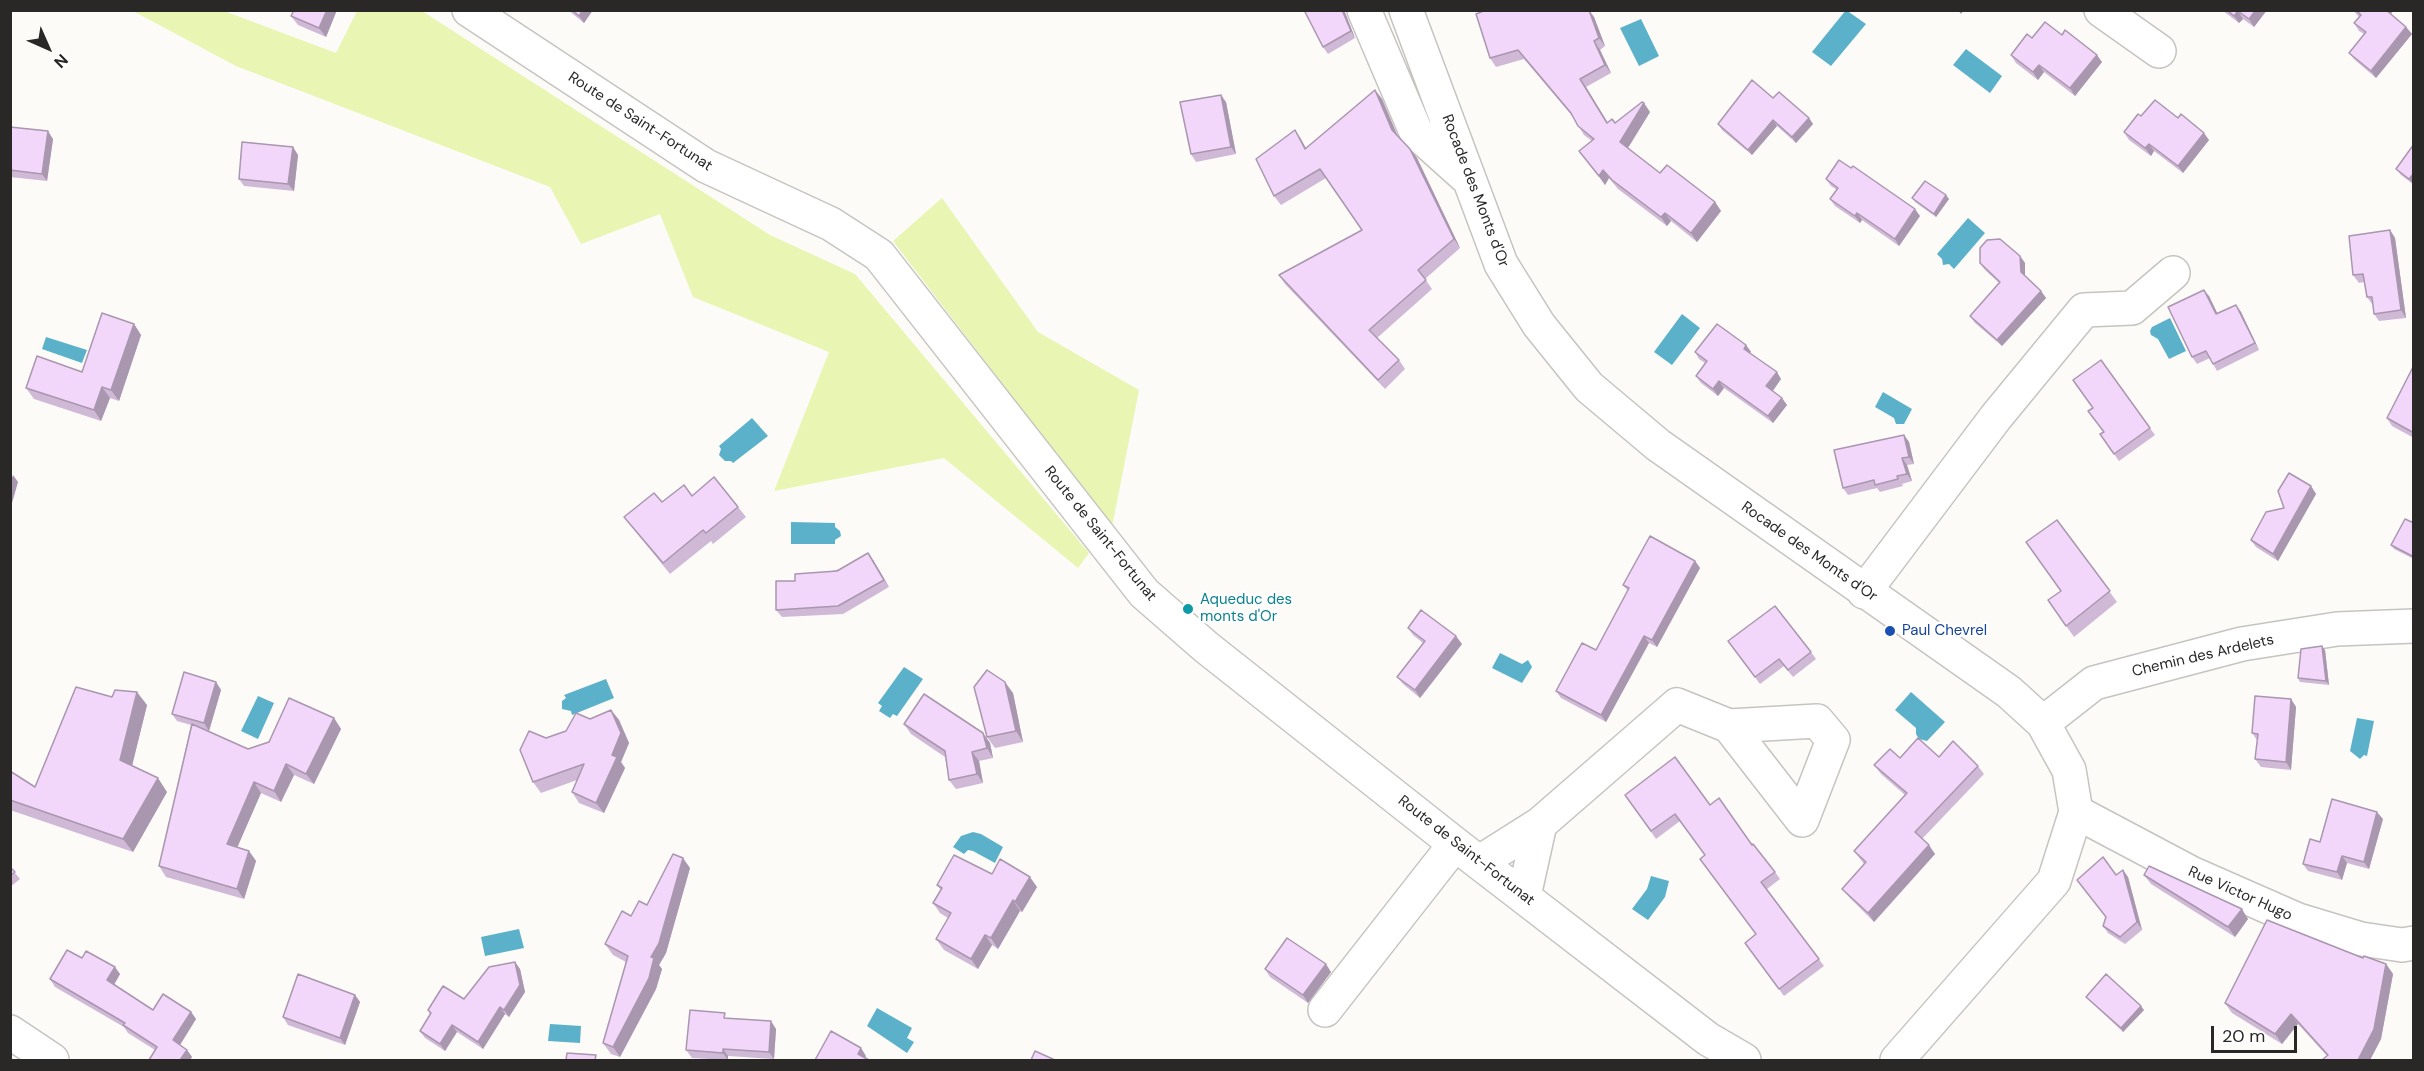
<!DOCTYPE html>
<style>
body{margin:0}
#map{position:relative;width:2424px;height:1071px;overflow:hidden;background:#fdfbf8;font-family:"DM Sans",sans-serif}
canvas{display:block}
.frame{position:absolute;inset:0;border:12px solid #292827;pointer-events:none}
.north{position:absolute;left:18px;top:18px;width:60px;height:60px;-webkit-text-stroke:4px #fff;paint-order:stroke;rotate:135deg;font-size:16px;font-weight:700;line-height:24px;text-align:center;color:#292827}
.north::after{content:'';display:block;margin:auto;width:21px;height:27px;background:#292827;clip-path:polygon(50% 0,100% 100%,50% 72%,0 100%)}
.scale{position:absolute;left:2211px;top:1026px;width:86px;height:27px;box-sizing:border-box;border:3px solid #292827;border-top:0;padding-left:8px;font-size:18px;line-height:21px;white-space:nowrap;color:#292827;-webkit-text-stroke:4px #fff;paint-order:stroke}
</style>
<div id="map">
<canvas width="2424" height="1071"></canvas>
<div class="frame"></div>
<div class="north">N</div>
<div class="scale">20 m</div>
</div>
<script>
const g = document.querySelector('canvas').getContext('2d');
g.lineJoin = 'round';
function paint(path, color) {
  g.fillStyle = color;
  g.fill(path, 'evenodd');
}
function toPath(rows) {
  const path = new Path2D();
  for (const r of rows) {
    path.moveTo(r[0], r[1]);
    for (let i = 2; i < r.length; i += 2) path.lineTo(r[i], r[i + 1]);
  }
  return path;
}
function stroke(path, color, width, dash) {
  g.strokeStyle = color;
  g.lineWidth = width;
  g.lineCap = dash ? 'butt' : 'round';
  g.setLineDash(dash || []);
  g.stroke(path);
}
function label(font, color, halo, rows, align = 'center') {
  g.font = font + ' "DM Sans",sans-serif';
  g.lineWidth = 5;
  g.setLineDash([]);
  g.textBaseline = 'middle';
  g.strokeStyle = halo;
  g.fillStyle = color;
  for (const [text, x, y, turn = 0] of rows) {
    g.save();
    g.translate(x, y);
    g.rotate((+turn || 0) * Math.PI / 180);
    g.textAlign = isNaN(turn) ? turn : align;
    if (halo) g.strokeText(text, 0, 0);
    g.fillText(text, 0, 0);
    g.restore();
  }
}
paint(toPath([
 [133,11,224,11,336,53,357,11,422,11,770,235,855,274,1089,553,1078,568,944,458,774,491,829,352,693,297,660,214,581,244,550,187,236,66],
 [942,198,1038,332,1139,390,1112,527,893,241]
]), '#e8f5b3');
paint(toPath([
 [1846,10,1866,24,1831,66,1812,52],
 [1641,19,1659,56,1639,66,1620,28],
 [1966,49,2002,76,1990,93,1953,65],
 [1968,218,1985,233,1954,269,1949,264,1943,265,1942,259,1937,254],
 [1682,314,1700,328,1672,365,1654,352],
 [2170,318,2186,351,2169,359,2158,339,2151,335,2150,331,2152,327],
 [46,337,87,350,82,363,42,349],
 [1883,392,1912,409,1904,424,1896,424,1894,418,1875,407],
 [752,418,768,436,733,463,731,461,725,461,719,455,721,449,719,446],
 [791,522,835,523,835,527,840,531,841,536,835,540,835,544,791,544],
 [1500,653,1522,664,1528,660,1532,667,1522,683,1492,668],
 [904,667,923,679,897,716,893,714,890,718,879,711,882,706,878,703],
 [606,679,614,698,572,715,571,711,562,709,562,701,566,698,564,695],
 [1911,692,1945,722,1927,741,1919,739,1916,734,1916,728,1895,710],
 [258,696,274,703,258,739,241,731],
 [2357,718,2374,721,2367,756,2364,755,2360,759,2350,751],
 [973,832,981,834,1003,847,995,863,973,851,968,850,964,854,953,847,961,836],
 [1651,876,1669,881,1665,897,1648,920,1632,909,1647,889],
 [519,929,524,948,485,956,481,937],
 [877,1008,912,1028,907,1038,914,1042,907,1053,867,1026],
 [550,1024,581,1026,580,1043,548,1041]
]), '#5ab1c9');
const minor = toPath([
 [469,10,706,166,831,224,879,255,1144,593,1206,647,1455,844,1708,1039,1744,1060],
 [1364,10,1416,132,1465,176],
 [1406,10,1501,264,1539,325,1589,387,1658,445,2009,692,2043,723,2069,770,2076,812,2054,881,1897,1060],
 [2101,10,2159,51],
 [1864,592,1996,417,2084,310,2132,308,2173,273],
 [2043,723,2094,683,2242,644,2337,629,2414,626],
 [2076,812,2191,873,2298,920,2361,939,2402,945,2414,943],
 [1480,862,1540,824,1677,705,1729,726,1802,820,1833,740,1817,721,1729,726],
 [1524,896,1540,824],
 [1325,1010,1455,844],
 [10,1032,52,1060]
]);
stroke(minor, '#c6c4c0', 36);
stroke(minor, '#fff', 33);
paint(toPath([
 [294,10,337,10,326,37,298,25,291,16],
 [568,10,593,10,584,23],
 [1304,10,1344,10,1355,38,1328,54,1323,47],
 [2222,10,2267,10,2254,27,2243,19,2239,23],
 [2353,10,2394,10,2391,14,2406,27,2412,34,2376,78,2355,60,2349,53,2364,34,2359,31,2354,23,2359,17],
 [1594,17,1605,46,1600,50,1611,73,1586,87,1608,123,1615,123,1650,112,1628,148,1660,173,1715,202,1721,211,1697,242,1671,221,1667,226,1618,189,1609,178,1605,185,1579,151,1592,141,1584,135,1573,117,1524,59,1496,67,1490,58],
 [2062,35,2102,62,2075,96,2044,72,2038,80,2016,63,2011,55,2032,38],
 [1375,90,1382,99,1397,135,1410,149,1417,158,1460,248,1425,279,1432,289,1377,338,1399,360,1405,369,1385,389,1285,284,1279,275,1362,230,1326,178,1281,205,1274,196,1295,130,1306,148],
 [1773,98,1809,118,1813,124,1796,143,1777,126,1752,155,1722,130,1718,124],
 [1226,102,1236,154,1196,162,1191,154],
 [2141,116,2178,118,2209,140,2183,173,2154,151,2151,156,2129,140,2124,132],
 [10,127,53,139,47,181,10,177],
 [2414,144,2414,185,2401,175,2396,169],
 [298,155,294,191,244,186,239,179],
 [1826,179,1920,216,1899,246,1862,220,1860,223,1835,206,1830,199,1837,190,1831,186],
 [1912,198,1949,199,1936,217,1915,202],
 [2390,230,2395,238,2406,318,2379,321,2374,314,2373,304,2372,304,2367,297,2364,282,2359,283,2353,275],
 [2020,256,2025,263,2025,276,2041,291,2046,298,2002,346,1975,323,1970,316,1999,283,1985,270,1980,263],
 [2209,296,2217,313,2236,305,2241,312,2259,350,2217,371,2210,358,2197,364,2192,357],
 [134,324,141,335,119,401,110,398,101,421,34,399,26,388,82,372],
 [1746,345,1751,352,1750,353,1781,379,1773,391,1787,405,1773,423,1724,388,1718,396,1701,383,1696,376,1705,363,1699,359,1695,352],
 [2101,360,2155,435,2119,461,2100,434,2104,432,2088,411,2093,408],
 [2414,368,2414,438,2392,426,2387,418],
 [1904,435,1909,442,1914,464,1907,465,1912,481,1902,484,1903,486,1880,492,1877,488,1848,495,1843,488],
 [2311,486,2316,494,2278,561,2256,547,2251,540,2284,508],
 [692,496,738,507,746,517,713,544,711,541,670,574,632,527,624,517,662,502],
 [2057,520,2117,602,2074,637,2048,600,2061,591],
 [2414,523,2414,559,2394,549,2391,545],
 [873,560,889,587,843,614,782,617,776,610,795,581],
 [1695,561,1700,568,1657,647,1649,643,1606,722,1561,698,1556,691,1596,650,1628,591,1623,585],
 [1408,628,1462,644,1420,698,1403,684,1397,677,1423,643,1413,635],
 [1728,641,1811,652,1816,659,1793,677,1784,666,1760,684],
 [2325,650,2329,685,2300,682,2298,678],
 [216,682,221,690,209,731,204,729,248,749,334,718,341,729,314,784,294,775,281,802,261,793,237,847,249,851,256,861,244,899,166,877,159,866,191,725,177,721,172,714],
 [1013,693,1023,742,995,748,987,737],
 [112,697,147,705,132,766,167,792,133,852,10,810,10,771,35,787],
 [2291,699,2296,707,2291,770,2261,767,2255,759,2257,740,2252,733],
 [611,710,619,720,629,743,621,762,625,768,604,813,579,803,572,792,577,780,541,793,533,782,566,731,590,719],
 [904,724,983,733,990,743,993,758,979,761,983,783,956,789,949,780,945,757,911,734],
 [1939,757,1978,766,1984,774,1922,839,1935,854,1874,922,1849,897,1842,889,1864,864,1854,851,1905,795,1881,774,1874,765,1900,758],
 [1625,795,1710,805,1752,845,1775,872,1780,879,1767,889,1824,966,1784,996,1745,943,1756,934,1705,855,1680,821,1656,839],
 [2383,819,2369,869,2347,863,2342,880,2308,871,2303,864,2320,842],
 [10,867,20,879,10,887],
 [690,868,666,953,659,965,662,969,656,989,620,1057,611,1054,603,1043,626,962,613,955,605,944,647,905],
 [992,874,1037,887,1022,912,1020,911,998,949,992,945,978,969,944,950,936,939,948,918,940,913,933,903,941,890,937,885],
 [2116,875,2128,877,2142,930,2125,944,2108,933,2103,926],
 [2144,875,2248,919,2235,937,2151,884],
 [82,958,120,974,114,985,153,1010,191,1012,196,1019,180,1045,187,1050,192,1057,190,1060,149,1060,155,1050,128,1033,124,1027,55,987,50,979],
 [2363,958,2386,964,2393,974,2381,1039,2370,1060,2322,1060,2327,1056,2298,1024,2282,1044,2232,1013,2225,1003],
 [515,962,520,969,525,992,509,1017,505,1014,483,1049,457,1032,445,1051,425,1038,420,1031,430,1014,428,1010,464,999],
 [1265,969,1331,972,1308,1003,1270,977],
 [355,995,360,1002,345,1045,288,1025,283,1017],
 [2086,997,2144,1010,2123,1032,2089,1000],
 [728,1018,776,1029,774,1059,728,1056,728,1060,727,1060,692,1058,686,1050]
]), '#d0b9d7');
paint(toPath([
 [327,10,337,10,326,37,319,28],
 [583,10,593,10,584,23,579,16],
 [1342,10,1344,10,1355,38,1351,31],
 [1589,10,1594,17,1605,46,1599,38],
 [1958,10,1964,10,1961,14],
 [2256,10,2267,10,2254,27,2249,19],
 [2385,10,2394,10,2389,16],
 [2238,11,2243,19,2239,23,2234,16],
 [2406,27,2412,34,2376,78,2371,71],
 [1594,41,1600,50,1611,73,1605,65],
 [2097,55,2102,62,2075,96,2070,88],
 [2039,65,2044,72,2038,80,2033,72],
 [1580,79,1586,87,1613,132,1607,123],
 [1375,90,1382,99,1399,139,1392,130],
 [1221,95,1226,102,1236,154,1231,147],
 [1644,103,1650,112,1626,151,1620,142],
 [1809,118,1813,124,1796,143,1792,137],
 [1773,120,1777,126,1752,155,1748,150],
 [1295,130,1301,139,1311,158,1305,149],
 [48,131,53,139,47,181,42,174],
 [2204,133,2209,140,2183,173,2178,166],
 [2149,144,2154,151,2151,156,2145,148],
 [293,147,298,155,294,191,288,184],
 [1410,149,1417,158,1460,248,1454,239],
 [1603,170,1609,178,1605,185,1599,176],
 [2414,173,2414,185,2409,179],
 [1946,195,1949,199,1936,217,1934,214],
 [1715,202,1721,211,1697,242,1691,233],
 [1915,209,1920,216,1899,246,1895,239],
 [1665,213,1671,221,1667,226,1661,217],
 [1857,213,1862,220,1860,223,1855,216],
 [2390,230,2395,238,2406,318,2401,310],
 [2020,256,2025,263,2025,279,2021,272],
 [2204,290,2209,296,2221,321,2216,314],
 [2041,291,2046,298,2002,346,1997,340],
 [2236,305,2241,312,2259,350,2255,343],
 [134,324,141,335,119,401,111,390],
 [1746,345,1751,352,1748,355,1744,349],
 [1777,372,1781,379,1771,393,1766,386],
 [1719,381,1724,388,1718,396,1713,389],
 [102,387,110,398,101,421,94,410],
 [1782,398,1787,405,1773,423,1768,416],
 [1904,435,1909,442,1914,464,1909,457],
 [1902,458,1907,465,1912,481,1907,474],
 [13,475,18,482,10,510,10,483],
 [2311,486,2316,494,2278,561,2273,554],
 [868,553,873,560,889,587,884,580],
 [1695,561,1700,568,1657,647,1652,640],
 [1456,636,1462,644,1420,698,1415,690],
 [1644,636,1649,643,1606,722,1601,715],
 [2322,646,2325,650,2329,685,2326,681],
 [216,682,221,690,209,731,204,723],
 [1005,682,1013,693,1023,742,1016,731],
 [137,692,147,705,130,774,120,760],
 [2291,699,2296,707,2291,770,2286,762],
 [611,710,619,720,629,743,621,762,625,768,604,813,596,803,612,755],
 [334,718,341,729,314,784,306,774],
 [983,733,990,743,993,758,987,748],
 [972,752,979,761,983,783,977,774],
 [286,764,294,775,281,802,274,791],
 [158,778,167,792,133,852,123,839],
 [254,782,261,793,234,855,227,844],
 [2377,812,2383,819,2369,869,2364,862],
 [1929,845,1935,854,1874,922,1868,913],
 [249,851,256,861,244,899,237,889],
 [2342,856,2347,863,2342,880,2337,872],
 [683,858,690,868,666,953,659,965,662,969,656,989,620,1057,613,1047,651,957],
 [2123,870,2128,877,2142,930,2137,922],
 [1030,877,1037,887,1022,912,1015,902],
 [1013,900,1020,911,998,949,991,938],
 [2242,909,2248,919,2235,937,2228,927],
 [985,935,992,945,978,969,971,959],
 [515,962,520,969,525,992,509,1017,504,1010],
 [1326,964,1331,972,1308,1003,1303,995],
 [2386,964,2393,974,2381,1039,2370,1060,2358,1060],
 [115,967,120,974,112,988,107,980],
 [355,995,360,1002,345,1045,340,1038],
 [2141,1006,2144,1010,2123,1032,2121,1028],
 [500,1007,505,1014,483,1049,478,1042],
 [191,1012,196,1019,178,1048,173,1040],
 [2291,1014,2298,1024,2282,1044,2275,1034],
 [771,1021,776,1029,774,1059,769,1052],
 [452,1025,457,1032,445,1051,440,1044],
 [861,1048,866,1056,864,1060,858,1054],
 [723,1049,728,1056,728,1060,723,1053],
 [187,1050,192,1057,190,1060,180,1060]
]), '#a996af');
const building = toPath([
 [294,10,327,10,319,28,291,16,294,10],
 [572,10,583,10,579,16,572,10],
 [1304,10,1342,10,1351,31,1323,47,1304,10],
 [1486,10,1589,10,1599,38,1594,41,1605,65,1580,79,1607,123,1612,119,1615,123,1642,102,1644,103,1620,142,1660,173,1667,165,1715,202,1691,233,1665,213,1661,217,1612,180,1603,170,1599,176,1579,151,1594,139,1578,126,1571,113,1518,50,1490,58,1476,14,1486,10],
 [2227,10,2256,10,2249,19,2238,11,2234,16,2227,10],
 [2356,10,2386,10,2406,27,2371,71,2349,53,2366,32,2354,23,2361,15,2356,10],
 [2045,22,2062,35,2065,30,2097,55,2070,88,2039,65,2033,72,2011,55,2027,34,2032,38,2045,22],
 [1752,80,1773,98,1779,92,1809,118,1792,137,1773,120,1748,150,1718,124,1752,80],
 [1375,90,1392,130,1410,149,1454,239,1418,270,1426,280,1369,330,1399,360,1378,380,1279,275,1362,230,1320,169,1274,196,1256,159,1295,130,1305,149,1375,90],
 [1221,95,1231,147,1191,154,1180,102,1221,95],
 [2155,100,2178,118,2181,114,2204,133,2178,166,2149,144,2145,148,2124,132,2138,114,2141,116,2155,100],
 [10,127,48,131,42,174,10,170,10,127],
 [242,142,293,147,288,184,239,179,242,142],
 [2414,144,2414,173,2409,179,2396,169,2414,144],
 [1839,160,1851,168,1853,166,1915,209,1895,239,1857,213,1855,216,1830,199,1838,188,1826,179,1839,160],
 [1925,181,1946,195,1934,214,1912,198,1925,181],
 [2390,230,2401,310,2374,314,2372,297,2367,297,2363,274,2353,275,2349,236,2390,230],
 [2000,239,2020,256,2021,272,2041,291,1997,340,1970,316,2000,282,1980,263,1980,248,1987,240,2000,239],
 [2204,290,2216,314,2236,305,2255,343,2213,364,2206,351,2192,357,2168,307,2204,290],
 [102,313,134,324,111,390,102,387,94,410,26,388,37,356,82,372,102,313],
 [1717,324,1746,345,1744,349,1777,372,1766,386,1782,398,1768,416,1719,381,1713,389,1696,376,1707,361,1695,352,1717,324],
 [2101,360,2150,428,2114,454,2100,434,2104,432,2088,411,2093,408,2073,380,2101,360],
 [2413,367,2414,368,2414,433,2387,418,2413,367],
 [1904,435,1909,457,1902,458,1907,474,1897,476,1898,479,1875,485,1874,480,1843,488,1834,450,1904,435],
 [2289,473,2311,486,2273,554,2251,540,2266,512,2284,508,2278,491,2289,473],
 [714,477,738,507,706,533,703,530,663,563,624,517,654,493,662,502,684,485,692,496,714,477],
 [2405,519,2414,523,2414,557,2391,545,2405,519],
 [2057,520,2110,591,2066,626,2048,600,2061,591,2026,542,2057,520],
 [1650,536,1695,561,1652,640,1644,636,1601,715,1556,691,1582,643,1596,650,1629,588,1623,585,1650,536],
 [868,553,884,580,838,606,776,610,776,581,795,581,795,574,837,571,868,553],
 [1775,606,1811,652,1788,670,1779,659,1755,677,1728,641,1775,606],
 [1421,610,1456,636,1415,690,1397,677,1425,641,1408,628,1421,610],
 [2322,646,2326,681,2298,678,2301,649,2322,646],
 [987,670,1005,682,1016,731,987,737,974,687,987,670],
 [184,672,216,682,204,723,172,714,184,672],
 [76,687,112,697,115,690,137,692,120,760,158,778,123,839,10,800,10,771,35,787,76,687],
 [924,694,983,733,987,748,972,752,977,774,949,780,945,751,904,724,924,694],
 [2255,696,2291,699,2286,762,2255,759,2258,734,2252,733,2255,696],
 [289,698,334,718,306,774,286,764,274,791,254,782,227,844,249,851,237,889,159,866,192,724,248,749,269,742,289,698],
 [611,710,621,733,612,755,617,757,596,803,572,792,584,764,533,782,520,750,529,731,546,738,566,731,576,713,590,719,611,710],
 [1918,738,1939,757,1953,741,1978,766,1915,832,1929,845,1868,913,1842,889,1866,862,1854,851,1907,793,1874,765,1890,749,1900,758,1918,738],
 [1675,757,1710,805,1719,798,1752,845,1753,844,1775,872,1761,882,1819,959,1779,989,1745,943,1756,934,1700,859,1705,855,1675,814,1651,831,1625,795,1675,757],
 [2332,799,2377,812,2364,862,2342,856,2337,872,2303,864,2310,839,2320,842,2332,799],
 [673,854,683,858,659,943,651,957,654,958,649,978,613,1047,603,1043,628,956,605,944,622,911,631,916,639,901,647,905,673,854],
 [954,855,992,874,1000,859,1030,877,1015,902,1013,900,991,938,985,935,971,959,936,939,951,913,933,903,942,888,937,885,954,855],
 [2103,857,2116,875,2123,870,2137,922,2120,937,2103,926,2106,917,2077,880,2103,857],
 [2149,866,2242,909,2228,927,2144,875,2149,866],
 [10,867,15,872,10,876,10,867],
 [2267,920,2363,958,2364,956,2386,964,2374,1029,2358,1060,2322,1060,2328,1055,2291,1014,2275,1034,2225,1003,2267,920],
 [1287,938,1326,964,1303,995,1265,969,1287,938],
 [67,950,82,958,86,951,115,967,107,980,153,1010,163,994,191,1012,173,1040,187,1050,180,1060,149,1060,157,1047,123,1025,125,1023,50,979,67,950],
 [515,962,520,985,504,1010,500,1007,478,1042,452,1025,440,1044,420,1031,431,1013,428,1010,443,986,464,999,489,967,515,962],
 [298,974,355,995,340,1038,283,1017,298,974],
 [2106,974,2141,1006,2121,1028,2086,997,2106,974],
 [690,1010,725,1013,724,1018,771,1021,769,1052,723,1049,723,1053,686,1050,690,1010],
 [831,1031,861,1048,858,1054,869,1060,815,1060,831,1031],
 [1035,1051,1055,1060,1031,1060,1035,1051],
 [567,1053,596,1055,595,1060,566,1060,567,1053]
]);
paint(building, '#f2d7fa');
stroke(building, '#a996af', 1.5);
for (const [x, y, r, color] of [
 [1188,609,6,"#0f9aa8"],
 [1890,631,6,"#1a4fb4"]
]) {
  const dot = new Path2D();
  dot.arc(x, y, r, 0, 2 * Math.PI);
  g.fillStyle = color;
  g.fill(dot);
  stroke(dot, '#fff', 2);
}
label('15px', '#292827', '#fff', [
 ["Route de Saint-Fortunat",640,122,33],
 ["Rocade des Monts d'Or",1475,191,69],
 ["Route de Saint-Fortunat",1100,534,51],
 ["Rocade des Monts d'Or",1809,552,35],
 ["Chemin des Ardelets",2203,656,-13],
 ["Route de Saint-Fortunat",1466,851,38],
 ["Rue Victor Hugo",2240,894,24]
]);
label('15px', '#0d838f', '#fff', [
 ["Aqueduc des",1200,600],
 ["monts d'Or",1200,617]
], 'left');
label('15px', '#164399', '#fff', [
 ["Paul Chevrel",1902,631]
], 'left');
</script>
